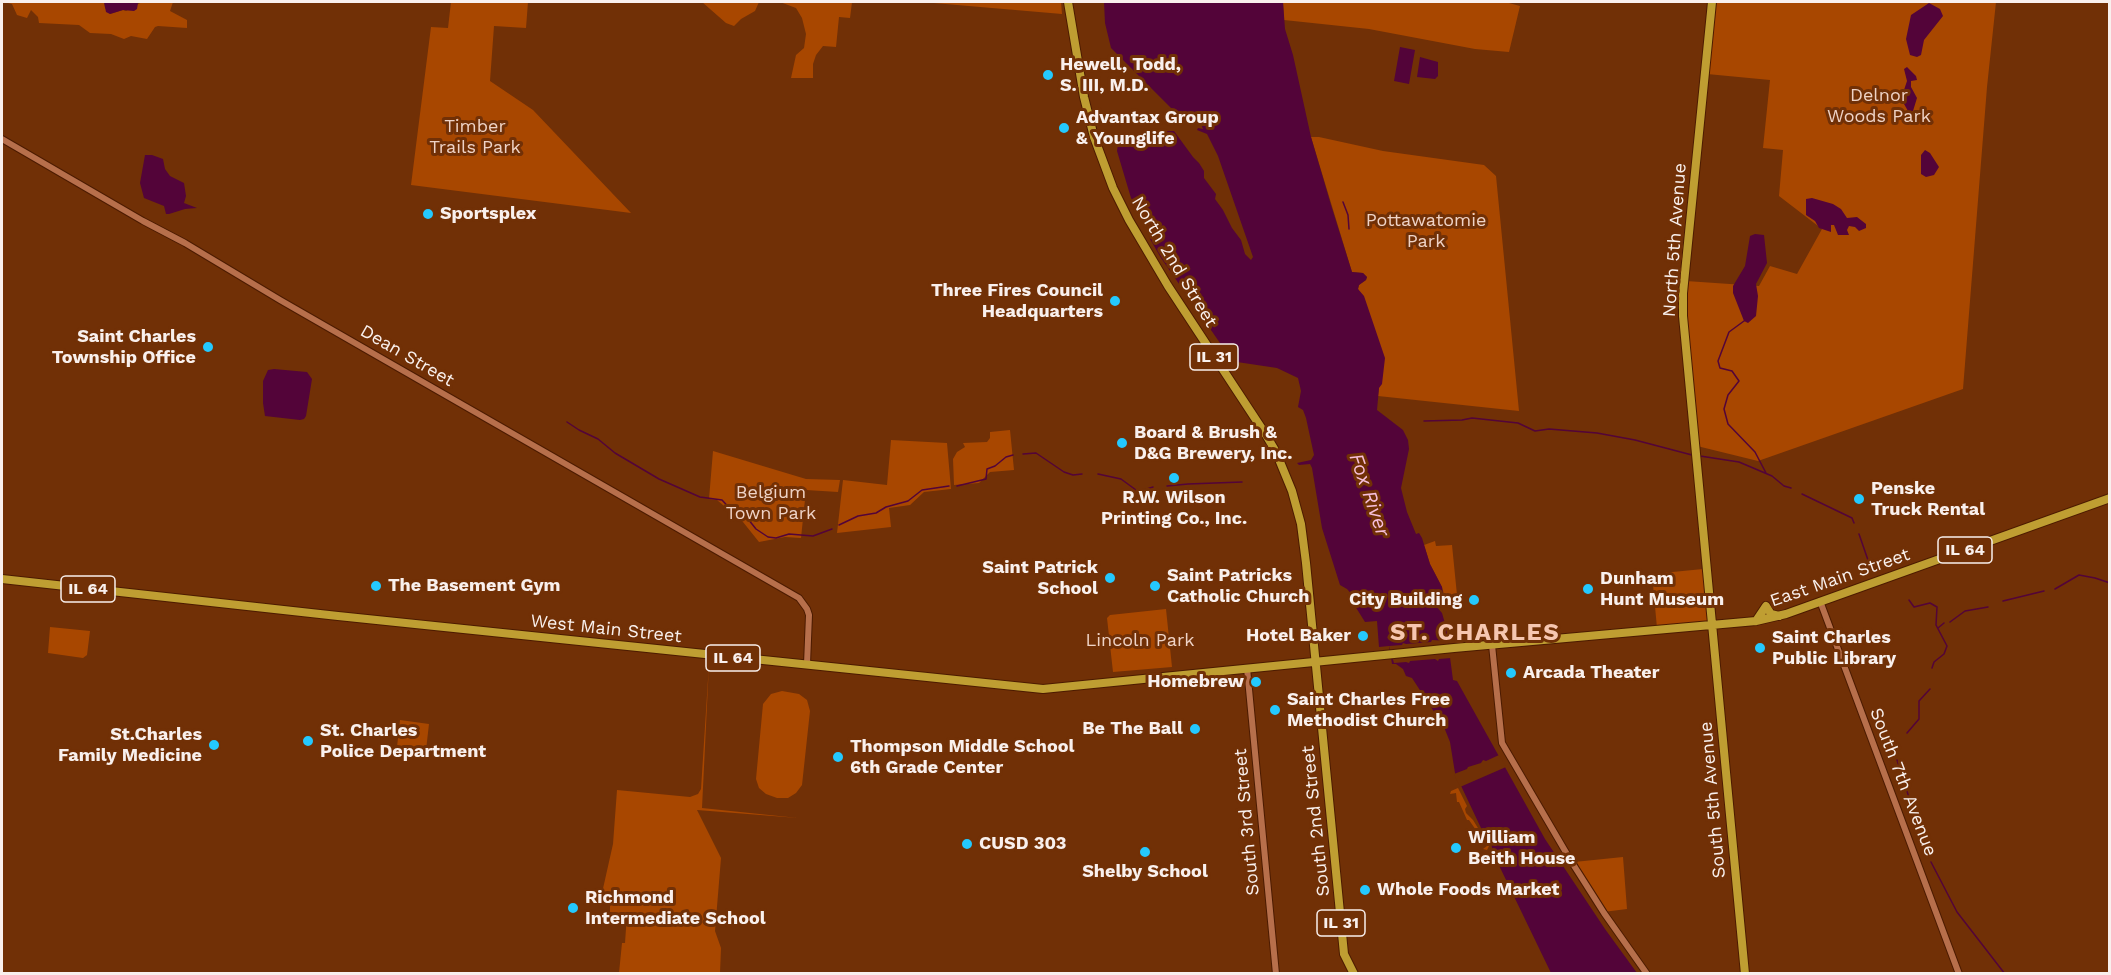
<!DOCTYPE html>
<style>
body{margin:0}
#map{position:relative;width:2111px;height:975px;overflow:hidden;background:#713006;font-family:"Work Sans",sans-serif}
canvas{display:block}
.frame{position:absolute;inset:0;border:3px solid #f9f0ed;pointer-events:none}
</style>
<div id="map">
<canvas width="2111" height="975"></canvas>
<div class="frame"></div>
</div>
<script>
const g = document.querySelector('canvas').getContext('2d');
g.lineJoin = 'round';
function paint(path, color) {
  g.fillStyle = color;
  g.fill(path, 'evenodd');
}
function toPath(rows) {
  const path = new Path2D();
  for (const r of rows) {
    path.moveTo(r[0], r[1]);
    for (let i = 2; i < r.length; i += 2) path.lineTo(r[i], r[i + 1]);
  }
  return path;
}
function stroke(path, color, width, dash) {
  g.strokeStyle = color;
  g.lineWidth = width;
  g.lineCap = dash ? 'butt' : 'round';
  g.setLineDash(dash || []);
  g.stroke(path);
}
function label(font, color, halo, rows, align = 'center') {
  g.font = font + ' "Work Sans",sans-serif';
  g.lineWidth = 6;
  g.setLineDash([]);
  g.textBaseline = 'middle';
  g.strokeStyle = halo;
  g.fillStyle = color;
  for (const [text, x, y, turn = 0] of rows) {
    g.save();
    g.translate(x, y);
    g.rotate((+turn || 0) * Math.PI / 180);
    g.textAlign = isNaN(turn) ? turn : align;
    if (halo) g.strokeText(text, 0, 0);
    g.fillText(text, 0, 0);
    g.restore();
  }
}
paint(toPath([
 [4,2,104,2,105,8,110,14,123,10,126,11,142,2,173,2,170,11,187,20,187,28,158,26,155,27,147,39,131,36,124,39,111,34,90,33,79,25,39,23,38,17,31,10,27,18,17,15,12,4],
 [451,2,528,2,526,28,494,26,490,81,533,110,631,213,411,185,431,27,448,28],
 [702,2,759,2,755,11,741,19,734,26,726,23],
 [780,2,852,2,850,18,839,17,836,47,823,46,816,55,813,64,813,78,791,78,796,55,804,48,806,34,802,18,796,8],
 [922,2,1061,2,1062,14],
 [1283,2,1509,2,1509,3,1520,6,1509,52,1475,49,1369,29,1284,20],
 [1715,2,1996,2,1987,87,1963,389,1758,461,1697,446,1684,316,1686,281,1759,286,1770,266,1797,274,1822,229,1779,196,1783,150,1763,148,1770,80,1707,74],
 [1311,137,1319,137,1383,151,1484,165,1496,176,1519,411,1378,396,1379,388,1361,295,1358,289,1359,285,1366,280,1367,277,1363,273,1352,272],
 [1010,430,1014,470,990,472,979,483,954,485,953,459,957,452,965,447,963,443,987,442,990,438,990,432],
 [891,440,947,443,951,489,924,492,910,505,889,508,891,527,837,533,843,480,887,485],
 [713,451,806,479,840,480,838,492,806,490,801,538,785,537,759,542,743,522,717,500,709,499],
 [1435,541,1436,546,1452,545,1457,595,1446,602,1442,587,1430,564,1424,545],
 [1703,569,1709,621,1657,628,1652,574],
 [1166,609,1172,667,1113,672,1107,618,1110,615],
 [50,627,90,631,87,655,83,658,48,653],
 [709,664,702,808,798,818,697,810,721,858,715,931,721,948,720,973,619,973,622,943,625,943,627,914,610,912,610,904,606,903,602,893,613,844,617,790,690,797,698,794,701,789],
 [782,691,799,694,807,700,810,711,802,785,796,793,788,798,777,798,766,794,759,788,756,779,763,704,771,694],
 [400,720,429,724,426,750,397,747],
 [1458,788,1467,806,1465,809,1466,813,1473,820,1489,846,1487,850,1483,849,1487,846,1469,820,1467,820,1459,802,1457,802,1456,793,1450,794,1451,791],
 [1623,857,1627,909,1603,912,1574,862]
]), '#a84700');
paint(toPath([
 [104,2,142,2,138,3,137,9,134,11,123,10,110,14,106,12],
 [1104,2,1283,2,1285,29,1293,55,1311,137,1331,205,1352,272,1363,273,1367,277,1366,280,1359,285,1358,289,1364,296,1385,358,1382,384,1379,388,1377,410,1403,430,1408,440,1409,449,1401,488,1407,512,1416,534,1419,533,1422,538,1430,564,1442,587,1443,596,1438,599,1439,603,1436,606,1442,613,1446,627,1453,680,1457,681,1545,839,1605,929,1637,973,1551,973,1493,853,1491,842,1481,828,1455,773,1450,742,1444,727,1412,678,1406,676,1403,669,1396,664,1392,664,1389,646,1379,647,1377,621,1365,622,1355,606,1356,599,1347,589,1340,585,1322,528,1312,468,1310,464,1299,465,1297,463,1311,460,1314,455,1306,418,1303,410,1298,407,1301,391,1298,378,1277,368,1237,362,1229,356,1161,258,1150,239,1147,216,1134,203,1131,198,1117,151,1118,144,1123,140,1167,131,1174,131,1193,157,1199,163,1204,171,1204,178,1216,194,1215,199,1223,210,1232,228,1241,240,1245,254,1251,260,1253,257,1218,156,1207,134,1197,130,1198,128,1203,129,1201,124,1190,120,1183,114,1173,110,1111,48,1105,23],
 [1929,3,1940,9,1943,16,1924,40,1921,55,1917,57,1910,55,1906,39,1911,15],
 [1400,47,1415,50,1409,84,1394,81],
 [1420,57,1438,62,1438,76,1435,79,1417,77],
 [1907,67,1916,76,1917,80,1911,81,1911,87,1917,98,1913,111,1908,111,1904,104,1904,90,1907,81,1904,69],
 [1925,150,1930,153,1939,167,1934,175,1926,177,1921,174,1921,155],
 [145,155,152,155,163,159,165,169,170,176,184,183,186,196,184,203,197,208,185,209,169,214,166,214,164,206,144,198,140,183],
 [1812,198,1833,204,1841,209,1847,218,1857,217,1866,224,1866,228,1859,231,1855,227,1849,226,1847,230,1849,235,1838,235,1834,225,1831,225,1831,232,1819,228,1815,221,1806,215,1806,199],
 [1755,234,1764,235,1767,263,1756,284,1758,296,1756,316,1748,323,1744,321,1733,293,1733,286,1745,266,1750,236],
 [274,369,307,372,312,379,306,416,304,419,300,420,265,416,263,403,263,381,268,370]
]), '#530439');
paint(toPath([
 [1432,640,1448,641,1451,658,1439,659,1438,661,1435,659,1410,661,1409,663,1406,662,1394,663,1389,646,1402,645,1403,643,1406,644,1431,642],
 [1499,755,1506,767,1460,787,1454,774,1467,769,1468,767,1481,763,1483,760,1486,761]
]), '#713006');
stroke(toPath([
 [1343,202,1348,215,1349,229],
 [1744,321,1729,332,1718,361,1720,368,1732,371,1739,381,1728,395,1724,409,1728,424,1755,452,1766,473],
 [1424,421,1462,420,1472,418,1518,423,1535,431,1549,429,1597,433,1635,440,1692,455],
 [567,422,579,430,598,439,615,453,659,479,700,497,722,500,737,516,748,519,756,529,768,537,776,538,789,534,813,536,832,529],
 [1023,454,1036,453,1064,472,1073,475,1082,474],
 [1700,456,1739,462,1772,476,1784,486,1791,488],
 [1098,474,1121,479,1136,490,1141,491,1153,487],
 [957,486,986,479,987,469,995,466,1006,457,1013,455],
 [1167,486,1188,484,1242,482],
 [1802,494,1852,518,1854,523],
 [839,525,858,516,876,513,886,507,908,501,922,490,949,486],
 [1859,534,1869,563],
 [2055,589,2079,575,2095,578,2110,583],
 [1909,600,1914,607,1930,603,1937,607,1936,625,1947,646,1944,654,1934,662,1932,668],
 [2003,601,2044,591],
 [1950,622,1965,611,1988,607],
 [1938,628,1944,623],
 [1907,733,1919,719,1919,701,1930,689],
 [1897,760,1913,810,1923,824,1922,835,1927,845],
 [1931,862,1957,912,2005,974]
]), '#530439', 1.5);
const minor = toPath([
 [2,139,143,221,185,243,280,300,799,598,807,609,809,615,807,664],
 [1820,601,1959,974],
 [1492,645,1502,743,1571,861,1604,913,1647,974],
 [1247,668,1276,974]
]);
const major = toPath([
 [1068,2,1084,97,1094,137,1113,188,1129,220,1168,286,1266,435,1276,452,1292,491,1301,524,1306,563,1344,954,1354,974],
 [1712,2,1683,293,1683,316,1745,974],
 [2,579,338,616,1043,689,1454,648,1756,621,1786,614,2110,498],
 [1756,621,1766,606,1771,614,1779,616]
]);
stroke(minor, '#4c1b00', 8);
stroke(major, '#4c1b00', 10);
stroke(minor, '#b76f4b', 6);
stroke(major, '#bf9e32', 8);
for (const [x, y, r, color] of [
 [1048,75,6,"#24c9fe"],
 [1064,128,6,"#24c9fe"],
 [428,214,6,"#24c9fe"],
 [1115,301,6,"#24c9fe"],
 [208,347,6,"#24c9fe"],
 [1122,443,6,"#24c9fe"],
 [1174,478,6,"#24c9fe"],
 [1859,499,6,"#24c9fe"],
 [1110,578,6,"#24c9fe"],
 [376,586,6,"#24c9fe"],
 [1155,586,6,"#24c9fe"],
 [1588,589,6,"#24c9fe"],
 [1474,600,6,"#24c9fe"],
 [1363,636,6,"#24c9fe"],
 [1760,648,6,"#24c9fe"],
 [1511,673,6,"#24c9fe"],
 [1256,682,6,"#24c9fe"],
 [1275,710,6,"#24c9fe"],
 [1195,729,6,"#24c9fe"],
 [308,741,6,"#24c9fe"],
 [214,745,6,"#24c9fe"],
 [838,757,6,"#24c9fe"],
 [967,844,6,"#24c9fe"],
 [1456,848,6,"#24c9fe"],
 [1145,852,6,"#24c9fe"],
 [1365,890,6,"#24c9fe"],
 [573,908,6,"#24c9fe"]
]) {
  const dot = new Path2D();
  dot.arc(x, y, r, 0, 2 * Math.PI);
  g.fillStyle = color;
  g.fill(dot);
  stroke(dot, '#713006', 2);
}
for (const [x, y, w] of [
 [1214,357,48],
 [1965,550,54],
 [88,589,54],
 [733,658,54],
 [1341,923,48]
]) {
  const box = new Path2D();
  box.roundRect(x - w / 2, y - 13, w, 26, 4.5);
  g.fillStyle = '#713006';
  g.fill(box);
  stroke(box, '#f9f0ed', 1.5);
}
label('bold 16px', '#f9f0ed', null, [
 ["IL 31",1214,357],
 ["IL 64",1965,550],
 ["IL 64",88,589],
 ["IL 64",733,658],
 ["IL 31",1341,923]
]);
label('bold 18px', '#f9f0ed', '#713006', [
 ["Hewell, Todd,",1060,65],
 ["S. III, M.D.",1060,86],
 ["Advantax Group",1076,118],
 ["& Younglife",1076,139],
 ["Sportsplex",440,214],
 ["Three Fires Council",1103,291,"right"],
 ["Headquarters",1103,312,"right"],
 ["Saint Charles",196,337,"right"],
 ["Township Office",196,358,"right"],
 ["Board & Brush &",1134,433],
 ["D&G Brewery, Inc.",1134,454],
 ["Penske",1871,489],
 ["Truck Rental",1871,510],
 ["R.W. Wilson",1174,498,"center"],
 ["Printing Co., Inc.",1174,519,"center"],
 ["Saint Patrick",1098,568,"right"],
 ["School",1098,589,"right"],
 ["Saint Patricks",1167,576],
 ["Catholic Church",1167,597],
 ["Dunham",1600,579],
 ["Hunt Museum",1600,600],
 ["The Basement Gym",388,586],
 ["City Building",1462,600,"right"],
 ["Hotel Baker",1351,636,"right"],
 ["Saint Charles",1772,638],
 ["Public Library",1772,659],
 ["Arcada Theater",1523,673],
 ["Homebrew",1244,682,"right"],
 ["Saint Charles Free",1287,700],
 ["Methodist Church",1287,721],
 ["Be The Ball",1183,729,"right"],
 ["St. Charles",320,731],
 ["Police Department",320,752],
 ["St.Charles",202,735,"right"],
 ["Family Medicine",202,756,"right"],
 ["Thompson Middle School",850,747],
 ["6th Grade Center",850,768],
 ["William",1468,838],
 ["Beith House",1468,859],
 ["CUSD 303",979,844],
 ["Shelby School",1145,872,"center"],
 ["Whole Foods Market",1377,890],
 ["Richmond",585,898],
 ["Intermediate School",585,919]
], 'left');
label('18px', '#efd3c6', '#713006', [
 ["Delnor",1879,96],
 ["Woods Park",1879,117],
 ["Timber",475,127],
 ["Trails Park",475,148],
 ["Pottawatomie",1426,221],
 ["Park",1426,242],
 ["Belgium",771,493],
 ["Town Park",771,514],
 ["Lincoln Park",1140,641]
]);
label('18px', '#f9f0ed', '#713006', [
 ["North 5th Avenue",1675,240,-86],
 ["North 2nd Street",1174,262,59],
 ["Dean Street",407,356,30],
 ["East Main Street",1840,578,-19],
 ["West Main Street",606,629,6],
 ["South 7th Avenue",1903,782,69],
 ["South 5th Avenue",1713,800,-95],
 ["South 2nd Street",1316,821,-96],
 ["South 3rd Street",1247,822,-95]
]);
label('italic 20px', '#f6bfdb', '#713006', [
 ["Fox River",1369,495,71]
]);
g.letterSpacing = '1.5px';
label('bold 24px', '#f6c6b0', '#713006', [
 ["ST. CHARLES",1475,633]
]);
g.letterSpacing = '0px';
</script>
